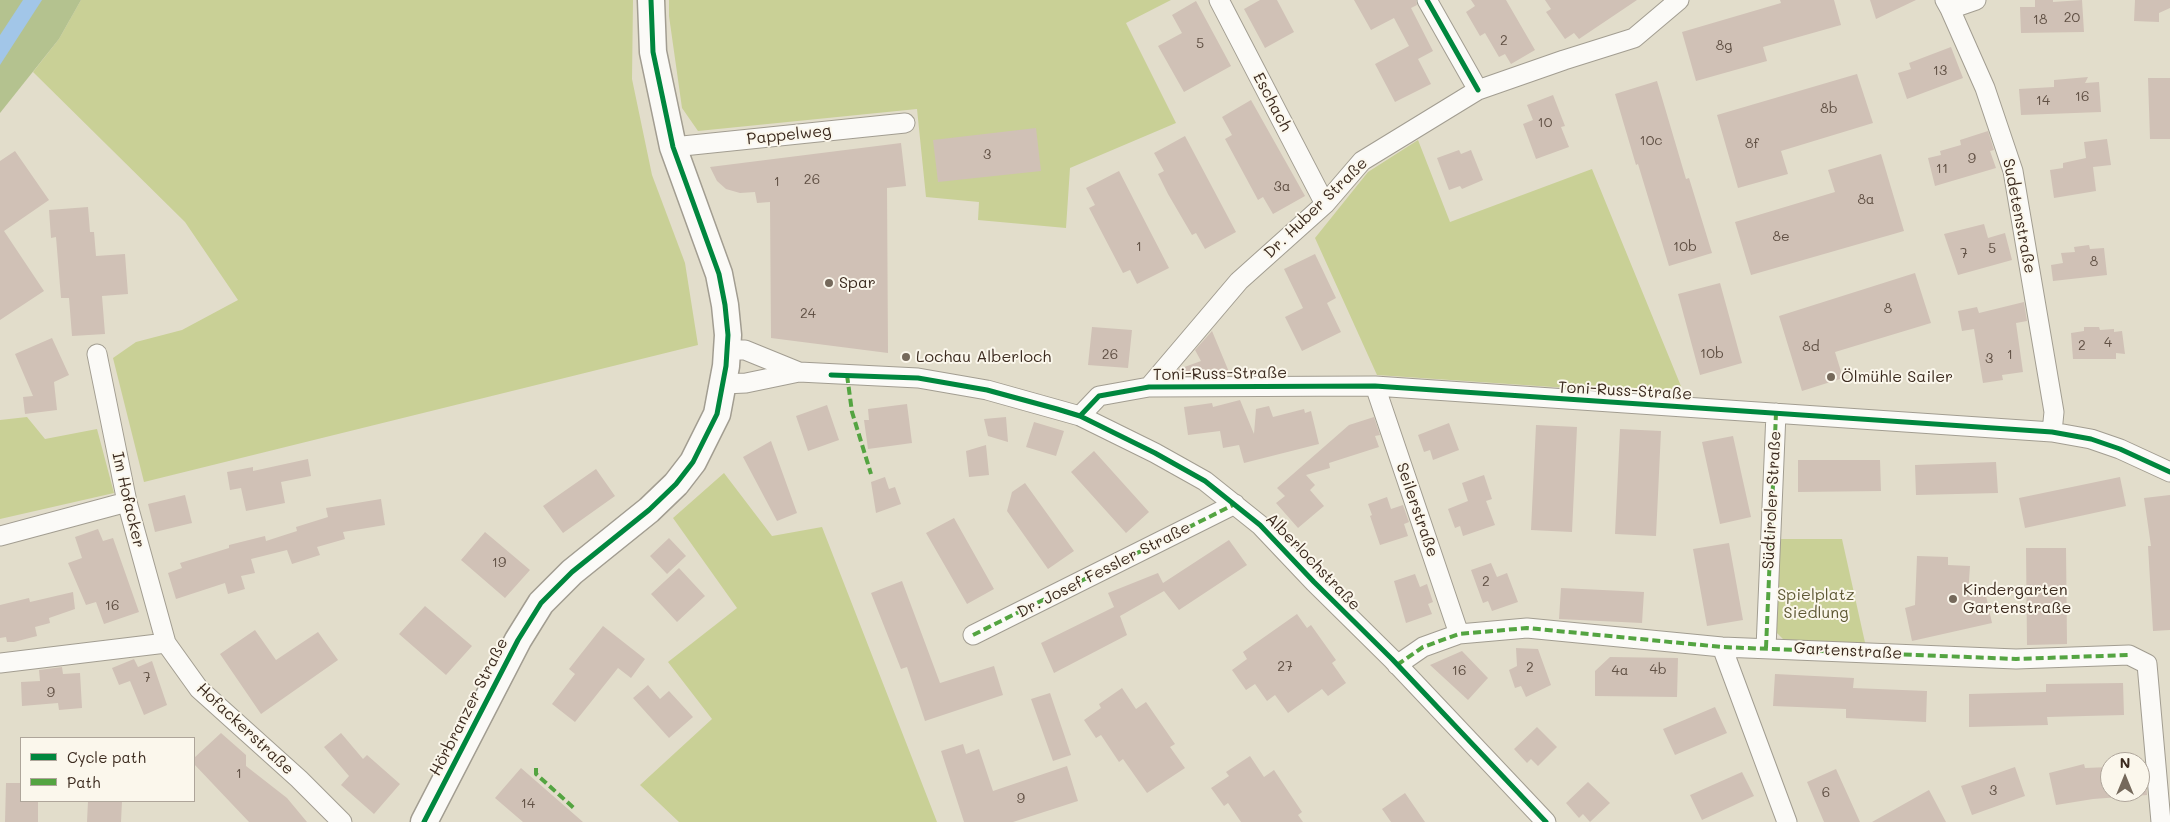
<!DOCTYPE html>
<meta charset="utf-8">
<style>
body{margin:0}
#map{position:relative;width:2170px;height:822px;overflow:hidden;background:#e2ddcb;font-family:Mali,sans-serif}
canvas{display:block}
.legend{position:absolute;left:20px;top:737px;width:175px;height:65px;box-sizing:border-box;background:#fbf7ec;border:1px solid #aea59a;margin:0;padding:6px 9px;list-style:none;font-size:15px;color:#3b2a1e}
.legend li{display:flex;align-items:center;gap:10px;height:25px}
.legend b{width:25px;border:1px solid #aea59a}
.north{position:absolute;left:2100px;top:752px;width:50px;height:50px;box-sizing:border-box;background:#fbf7ec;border:1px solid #aea59a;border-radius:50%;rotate:0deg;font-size:14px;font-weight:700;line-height:20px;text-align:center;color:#3b2a1e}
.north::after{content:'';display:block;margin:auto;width:18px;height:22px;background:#75695b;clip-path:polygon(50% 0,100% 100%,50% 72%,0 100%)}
</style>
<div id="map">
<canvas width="2170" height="822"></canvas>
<ul class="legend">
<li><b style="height:6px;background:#00873e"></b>Cycle path</li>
<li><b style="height:6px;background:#54a441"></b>Path</li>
</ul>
<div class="north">N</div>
</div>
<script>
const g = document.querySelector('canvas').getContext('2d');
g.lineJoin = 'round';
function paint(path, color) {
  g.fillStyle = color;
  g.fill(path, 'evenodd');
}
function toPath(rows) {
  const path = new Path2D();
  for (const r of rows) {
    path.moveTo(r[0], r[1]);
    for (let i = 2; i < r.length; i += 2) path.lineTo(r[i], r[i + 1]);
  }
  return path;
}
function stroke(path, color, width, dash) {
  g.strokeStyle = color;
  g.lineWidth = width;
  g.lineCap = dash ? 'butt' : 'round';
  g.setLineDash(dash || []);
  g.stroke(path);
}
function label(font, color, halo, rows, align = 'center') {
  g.font = font + ' Mali,sans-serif';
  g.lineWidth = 4;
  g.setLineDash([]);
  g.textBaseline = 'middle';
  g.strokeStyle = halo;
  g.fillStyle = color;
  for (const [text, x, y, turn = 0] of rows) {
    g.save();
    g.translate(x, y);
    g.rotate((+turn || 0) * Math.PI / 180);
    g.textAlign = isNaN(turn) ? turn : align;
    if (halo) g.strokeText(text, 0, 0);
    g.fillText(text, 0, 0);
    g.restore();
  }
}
paint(toPath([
 [81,0,633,0,632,79,652,175,685,263,698,345,144,482,113,358,136,342,182,330,238,300,185,222,33,72,59,39],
 [669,0,1171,0,1126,23,1176,123,1070,168,1066,228,978,220,979,202,926,197,917,109,698,131,682,108,669,16],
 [1418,140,1450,222,1592,169,1685,396,1377,375,1315,238,1368,172],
 [27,417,45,439,97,429,114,493,0,519,0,420],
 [724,473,772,536,822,527,937,822,679,822,640,785,712,719,668,662,737,608,673,518],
 [1780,539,1842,539,1866,647,1786,642,1776,632]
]), '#c9d096');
paint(toPath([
 [0,0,81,0,59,39,0,113]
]), '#b4c28f');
paint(toPath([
 [23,0,42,0,0,65,0,35]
]), '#a2c6e8');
paint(toPath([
 [1260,0,1277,0,1294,32,1265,48,1244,9],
 [1354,0,1416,0,1417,5,1411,8,1433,51,1418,59,1431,84,1395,102,1375,64,1409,46,1394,18,1371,30],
 [1471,0,1506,0,1535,50,1511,64,1505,54,1499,57,1485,33,1480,36,1466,12,1475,6],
 [1545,0,1637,0,1579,39,1574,33,1565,39,1546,12,1551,9],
 [1780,0,1834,0,1841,25,1763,47,1767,61,1696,81,1682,32,1781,3],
 [1870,0,1916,0,1876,19],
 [2035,0,2053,0,2053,2,2082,0,2084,32,2021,33,2020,7,2035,7],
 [2135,0,2170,0,2170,8,2159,13,2159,22,2134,21],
 [1196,1,1231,66,1184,92,1158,46,1182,33,1172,15],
 [1951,47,1963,78,1907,99,1898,73,1911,69,1909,63],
 [1857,74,1873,123,1781,151,1788,174,1738,188,1717,115],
 [2088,77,2085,83,2099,82,2101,112,2021,115,2019,89,2054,87,2054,80],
 [2148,78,2170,78,2170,139,2150,139],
 [1657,81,1686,179,1689,178,1712,253,1669,266,1638,164,1636,165,1615,94],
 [1553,95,1565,126,1561,127,1569,147,1536,159,1523,124,1533,120,1527,105],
 [1251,100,1305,196,1273,214,1263,197,1258,200,1225,139,1232,135,1222,117],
 [1036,128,1041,171,938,182,933,140],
 [1988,131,1994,150,1990,151,1996,168,1935,186,1928,158,1941,155,1940,151,1961,145,1960,140],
 [1185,136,1236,232,1205,249,1196,233,1192,235,1168,194,1158,174,1164,171,1154,153],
 [2107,139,2111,165,2093,167,2096,191,2054,198,2050,170,2063,168,2063,163,2086,158,2084,142],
 [901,143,906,186,887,188,888,353,771,338,770,202,757,203,755,192,740,193,726,189,717,181,710,167],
 [1459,150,1461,154,1471,150,1483,180,1462,189,1460,186,1449,190,1437,158],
 [15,151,49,200,4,231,44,291,0,320,0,161],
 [1881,154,1904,231,1751,275,1735,222,1835,192,1828,170],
 [1119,171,1169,268,1137,284,1130,270,1123,273,1089,208,1095,205,1086,188],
 [88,207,90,232,94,232,96,256,125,254,128,294,102,296,105,334,72,336,69,298,61,298,56,237,51,238,49,210],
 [1984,224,1988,238,2005,233,2012,260,1958,275,1944,234],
 [2089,245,2090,249,2104,248,2107,275,2053,281,2051,265,2063,263,2061,253,2075,252,2074,247],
 [1315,254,1336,298,1327,303,1341,332,1302,351,1285,317,1303,308,1284,269],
 [1915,273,1931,323,1835,352,1843,378,1802,391,1779,316],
 [1720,283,1742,363,1700,375,1678,294],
 [2024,302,2027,321,2016,323,2023,372,2002,375,2003,380,1983,383,1974,329,1962,331,1958,311,1977,307,1979,313],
 [1092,327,1132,330,1128,368,1088,365],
 [2084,327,2099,327,2100,330,2114,329,2114,332,2122,331,2125,354,2116,353,2116,359,2073,359,2071,333,2084,331],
 [1212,331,1229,372,1173,376,1179,369,1201,361,1195,350],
 [52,338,69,375,54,382,57,410,25,414,23,397,33,396,15,354],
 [1240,400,1254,434,1256,409,1269,406,1273,417,1304,409,1305,413,1311,411,1319,444,1244,463,1239,445,1223,448,1220,431,1188,435,1184,407,1212,403,1213,407],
 [907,404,912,443,868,449,864,420,869,420,868,409],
 [827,405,839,440,808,451,796,416],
 [1006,417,1008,442,988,436,984,419],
 [1374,417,1380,435,1375,436,1379,447,1329,463,1330,468,1306,475,1315,485,1310,490,1324,506,1298,528,1276,503,1285,496,1277,488,1349,425],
 [1034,422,1064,431,1056,456,1026,447],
 [1449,423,1459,450,1433,460,1430,450,1424,452,1418,435],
 [1536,425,1577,427,1572,532,1531,530],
 [1620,429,1661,431,1656,536,1615,534],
 [1733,436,1751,517,1720,524,1702,442],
 [771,441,797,513,777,521,743,457],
 [986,445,989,475,969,477,966,451],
 [1094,451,1149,512,1126,533,1071,472],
 [308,459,311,476,281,482,285,503,246,511,241,488,230,490,227,472,253,467,253,471],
 [1798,460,1880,460,1881,491,1798,492],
 [1996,462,1998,493,1916,495,1915,465],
 [596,469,615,496,563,533,543,506],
 [1484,475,1492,499,1486,501,1495,525,1463,536,1460,526,1455,528,1448,509,1468,501,1462,483],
 [885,477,889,489,895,487,901,504,876,513,871,482],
 [2120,477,2126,506,2025,528,2019,498],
 [1025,483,1074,551,1048,569,1007,511,1012,492],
 [185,495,192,523,155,532,148,504],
 [2170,495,2170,630,2153,631,2148,546,2151,546,2144,498],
 [1387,497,1391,509,1403,505,1409,522,1404,524,1408,536,1380,545,1370,516,1372,515,1368,504],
 [381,499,385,525,343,532,345,539,317,547,320,555,292,564,287,550,251,559,255,573,241,576,245,589,228,594,225,583,176,599,168,573,182,568,180,563,229,548,229,545,265,536,266,541,297,531,296,527,328,517,326,508],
 [954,518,994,589,967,604,926,533],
 [98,529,103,541,113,538,139,612,104,624,96,602,86,605,68,563,82,558,75,537],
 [485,532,530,570,505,598,461,560],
 [669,538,686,556,667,574,650,556],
 [1229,540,1247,565,1179,610,1164,591,1120,616,1127,635,1054,673,1041,643,1114,607,1108,593,1158,573,1163,583],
 [1729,543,1743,620,1707,626,1693,549],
 [2026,548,2066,548,2067,644,2027,645],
 [1917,556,1948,557,1948,565,1970,566,1968,595,1985,591,1992,623,1912,641,1905,608,1915,605],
 [1491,563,1497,577,1507,573,1518,602,1492,611,1488,601,1483,603,1471,570],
 [679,568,705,596,677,622,651,594],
 [1415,574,1420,587,1427,584,1433,602,1428,604,1432,614,1406,623,1394,581],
 [902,581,940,683,994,666,1003,695,925,721,907,667,901,669,871,593],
 [1561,588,1644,592,1642,623,1559,619],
 [73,592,75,609,49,618,50,623,35,627,37,636,14,642,7,642,6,637,0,638,0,605,29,598,30,602],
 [425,606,472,646,446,675,399,634],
 [1297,614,1307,628,1311,625,1336,660,1332,663,1346,683,1328,696,1322,689,1288,713,1275,695,1267,701,1255,684,1246,690,1232,670,1247,659,1243,652],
 [603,626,645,659,631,678,618,668,575,722,552,704,575,674,569,669],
 [255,630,276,660,318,632,338,660,261,714,220,654],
 [1516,648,1538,649,1551,685,1526,697,1521,686,1515,688,1509,670,1517,666],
 [1462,651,1488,678,1468,700,1430,665],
 [1610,657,1678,658,1677,697,1595,696,1595,671],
 [134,659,138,667,152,661,167,705,144,715,130,681,119,685,112,668],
 [62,667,63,674,80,673,82,708,59,710,58,703,22,706,21,682,40,681,39,670],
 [1775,674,1854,678,1853,688,1927,691,1926,722,1846,718,1846,709,1773,706],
 [2123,683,2124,715,2047,717,2048,725,1969,727,1969,694,2046,692,2046,684],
 [648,685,660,699,669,691,693,717,669,738,633,698],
 [1122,688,1136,709,1146,702,1175,744,1170,747,1185,768,1147,793,1123,759,1119,762,1101,735,1096,738,1084,720,1101,708,1099,704],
 [1050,693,1071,755,1053,761,1031,699],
 [1715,707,1727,733,1675,755,1663,729],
 [1537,727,1557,747,1538,766,1531,759,1527,763,1514,749],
 [221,733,246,755,246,766,287,798,307,822,249,822,194,764,194,758],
 [341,733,363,759,367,755,400,784,374,814,341,785,349,776,324,747],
 [963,744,966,754,979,749,993,791,1067,766,1078,801,1013,822,964,822,941,751],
 [1250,756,1264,777,1274,770,1302,812,1298,815,1303,822,1241,822,1228,803,1224,806,1211,788,1229,776,1226,772],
 [2084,764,2085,768,2110,767,2110,792,2140,792,2140,765,2145,765,2147,795,2093,799,2056,805,2049,773],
 [2015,767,2025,796,1972,815,1961,786],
 [521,768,583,822,523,822,495,798],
 [1836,769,1860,822,1824,822,1807,782],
 [1742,772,1754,796,1702,820,1690,795],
 [1588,782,1610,803,1590,822,1583,814,1579,818,1566,803],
 [6,783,21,783,21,801,38,801,38,822,5,822],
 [1929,790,1946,822,1872,822],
 [1405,793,1425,822,1391,822,1382,809],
 [88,801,122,801,121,822,87,822]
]), '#d0c1b6');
const street = toPath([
 [1219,0,1325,204],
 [1427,0,1478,90],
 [1945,0,1950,9,1976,0],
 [1950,9,1985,88,2013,171,2054,412,2052,432],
 [673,147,905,123],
 [727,350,745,350,799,372],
 [97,354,127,502,166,643],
 [724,384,746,383,799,372,918,378,987,390,1080,416,1155,453,1205,481,1260,525,1314,582,1392,659,1546,822],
 [1375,386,1459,634],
 [1149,387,1239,281,1325,204,1362,161,1478,90,1564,60,1634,38,1679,0],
 [1080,416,1099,396,1149,387,1375,386,2052,432,2091,439,2120,449,2170,472],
 [0,536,127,502],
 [973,635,1235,504],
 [1722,647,1787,822],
 [1766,648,1776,413],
 [0,663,166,643,199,689,299,779,342,822],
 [1397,665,1423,647,1459,634,1527,628,1722,647,2016,659,2129,655,2147,664,2161,822]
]);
const secondary = toPath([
 [424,822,518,640,541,603,572,572,649,510,676,484,693,462,717,414,726,366,728,335,725,305,719,274,673,147,653,52,651,0]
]);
stroke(street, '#a29d91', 21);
stroke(secondary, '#a29d91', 29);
stroke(street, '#fbfaf7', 19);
stroke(secondary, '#fbfaf7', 26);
stroke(toPath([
 [847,375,852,412,871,474],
 [973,635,1235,504],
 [1766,648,1776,413],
 [1397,665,1423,647,1459,634,1527,628,1722,647,2016,659,2129,655],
 [536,768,536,774,575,809]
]), '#54a441', 4, [8, 4]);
stroke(toPath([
 [1427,0,1478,90],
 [831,375,918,378,987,390,1057,409,1080,416,1155,453,1205,481,1260,525,1314,582,1392,659,1546,822],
 [1080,416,1099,396,1149,387,1375,386,2052,432,2091,439,2120,449,2170,472],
 [424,822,518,640,541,603,572,572,649,510,676,484,693,462,717,414,726,366,728,335,725,305,719,274,673,147,653,52,651,0]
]), '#00873e', 5);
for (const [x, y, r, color] of [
 [829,283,5,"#75695b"],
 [906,357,5,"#75695b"],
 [1831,377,5,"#75695b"],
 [1953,599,5,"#75695b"]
]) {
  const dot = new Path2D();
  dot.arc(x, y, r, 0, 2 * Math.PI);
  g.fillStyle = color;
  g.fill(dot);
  stroke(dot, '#fbf7ec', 2);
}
label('14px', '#605044', null, [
 ["20",2072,18],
 ["18",2040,20],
 ["2",1504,41],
 ["5",1200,44],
 ["8g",1724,46],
 ["13",1940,71],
 ["16",2082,97],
 ["14",2043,101],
 ["8b",1829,109],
 ["10",1545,123],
 ["10c",1651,141],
 ["8f",1752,144],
 ["3",987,155],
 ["9",1972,159],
 ["11",1942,169],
 ["26",812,180],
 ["1",777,182],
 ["3a",1282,187],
 ["8a",1866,200],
 ["8e",1781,237],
 ["1",1139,247],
 ["10b",1685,247],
 ["5",1992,249],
 ["7",1964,254],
 ["8",2094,262],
 ["8",1888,309],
 ["24",808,314],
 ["4",2108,343],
 ["2",2082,346],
 ["8d",1811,347],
 ["10b",1712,354],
 ["26",1110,355],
 ["1",2010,355],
 ["3",1989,359],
 ["19",499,563],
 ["2",1486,582],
 ["16",112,606],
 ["27",1285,667],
 ["2",1530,668],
 ["4b",1658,670],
 ["16",1459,671],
 ["4a",1620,671],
 ["7",147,678],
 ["9",51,693],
 ["1",239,774],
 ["3",1993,791],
 ["6",1826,793],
 ["9",1021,799],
 ["14",528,804]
]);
label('16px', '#3b2a1e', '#fbf7ec', [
 ["Eschach",1272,102,62],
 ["Pappelweg",789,135,-6],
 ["Dr. Huber Straße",1316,208,-44],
 ["Sudetenstraße",2019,216,79],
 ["Toni-Russ-Straße",1220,374,-1],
 ["Toni-Russ-Straße",1625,391,3],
 ["Im Hofacker",128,500,77],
 ["Südtiroler Straße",1772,500,-87],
 ["Seilerstraße",1417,510,71],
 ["Alberlochstraße",1313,562,46],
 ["Dr. Josef Fessler Straße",1104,570,-27],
 ["Gartenstraße",1848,651,3],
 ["Hörbranzer Straße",469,707,-63],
 ["Hofackerstraße",245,729,43]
]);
label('16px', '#3b2a1e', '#fbf7ec', [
 ["Spar",839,283],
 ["Lochau Alberloch",916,357],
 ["Ölmühle Sailer",1841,377],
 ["Kindergarten",1963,590],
 ["Gartenstraße",1963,608]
], 'left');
label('16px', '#5f5935', '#fbf7ec', [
 ["Spielplatz",1816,595],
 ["Siedlung",1816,613]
]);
</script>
